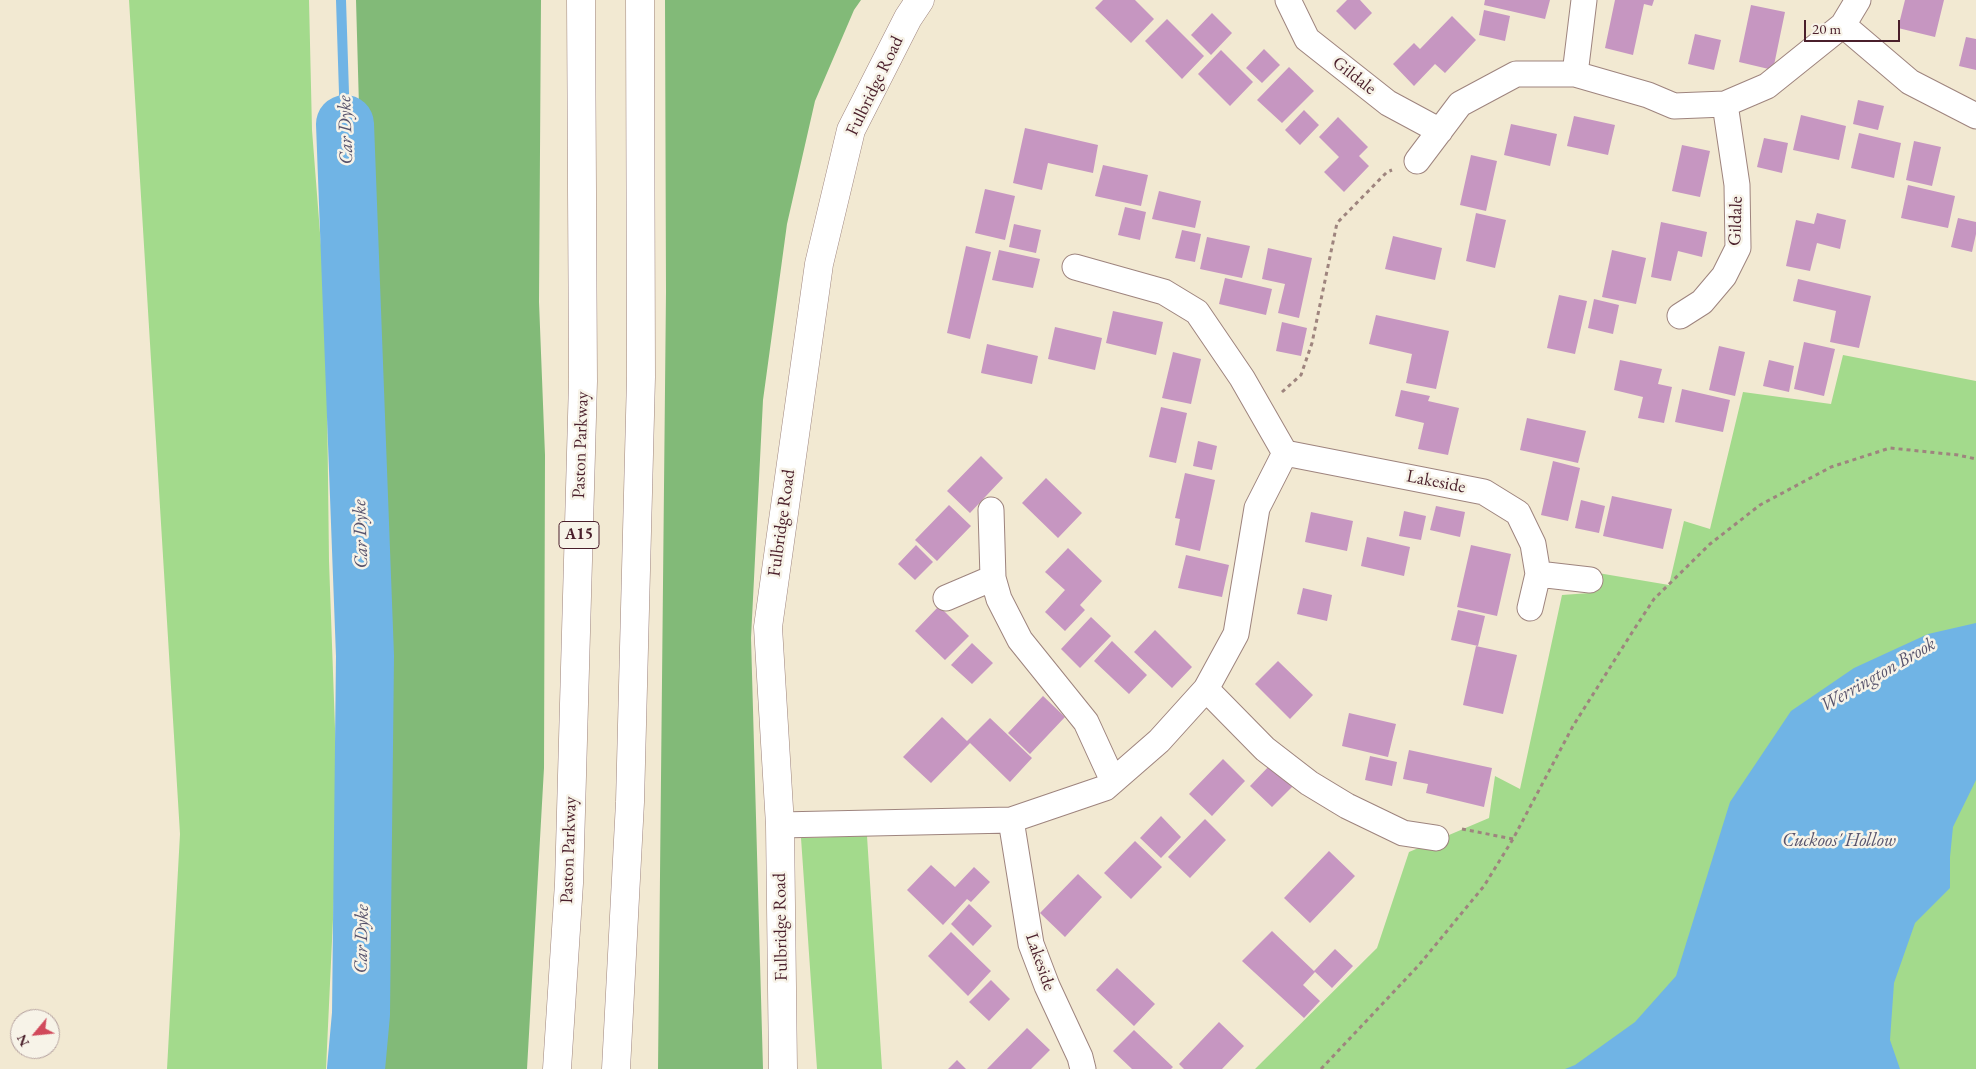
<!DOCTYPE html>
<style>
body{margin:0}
#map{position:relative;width:1976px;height:1069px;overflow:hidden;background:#f2e9d2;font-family:"EB Garamond",serif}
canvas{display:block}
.north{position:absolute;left:10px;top:1009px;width:50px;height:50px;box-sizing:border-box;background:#f7f3e8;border:1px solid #b29e9c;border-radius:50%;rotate:242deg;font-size:14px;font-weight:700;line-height:20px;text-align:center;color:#4a1f2b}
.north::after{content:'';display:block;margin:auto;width:18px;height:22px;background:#d1495b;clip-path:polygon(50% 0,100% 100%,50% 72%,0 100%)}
.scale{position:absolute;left:1804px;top:20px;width:96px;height:22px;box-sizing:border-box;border:2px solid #4a1f2b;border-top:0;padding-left:6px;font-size:15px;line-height:18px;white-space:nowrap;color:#4a1f2b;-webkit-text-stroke:4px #f7f3e8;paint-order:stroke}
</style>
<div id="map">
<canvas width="1976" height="1069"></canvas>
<div class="north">N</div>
<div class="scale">20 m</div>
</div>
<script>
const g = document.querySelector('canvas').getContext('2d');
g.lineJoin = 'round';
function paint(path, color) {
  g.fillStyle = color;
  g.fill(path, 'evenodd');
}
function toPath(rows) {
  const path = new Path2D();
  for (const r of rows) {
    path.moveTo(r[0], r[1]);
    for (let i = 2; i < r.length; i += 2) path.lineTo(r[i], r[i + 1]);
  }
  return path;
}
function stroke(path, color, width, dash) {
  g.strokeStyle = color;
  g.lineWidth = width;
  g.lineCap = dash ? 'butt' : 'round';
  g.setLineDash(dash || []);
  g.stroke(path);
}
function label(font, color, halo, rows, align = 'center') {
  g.font = font + ' "EB Garamond",serif';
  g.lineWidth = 5;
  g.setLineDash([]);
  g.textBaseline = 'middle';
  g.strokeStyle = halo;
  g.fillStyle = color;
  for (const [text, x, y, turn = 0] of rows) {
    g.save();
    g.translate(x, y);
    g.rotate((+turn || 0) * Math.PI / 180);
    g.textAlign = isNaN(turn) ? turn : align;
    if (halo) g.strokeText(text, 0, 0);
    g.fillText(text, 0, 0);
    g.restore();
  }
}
paint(toPath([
 [129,0,309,0,312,130,326,310,329,561,338,812,326,1069,167,1069,180,834],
 [1843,355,1976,381,1976,1069,1255,1069,1377,948,1409,852,1489,818,1495,776,1520,789,1562,595,1590,593,1598,573,1669,585,1684,521,1710,529,1743,392,1831,404],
 [867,836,882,1069,817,1069,801,838]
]), '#a3da8c');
paint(toPath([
 [356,0,541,0,539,302,545,455,544,768,527,1069,379,1069,383,959],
 [665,0,861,0,854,10,815,101,787,224,763,400,751,638,763,1069,658,1069,666,292]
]), '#82ba78');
paint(toPath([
 [1976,623,1976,780,1953,827,1950,857,1950,888,1915,923,1894,983,1890,1040,1900,1069,1565,1069,1575,1065,1635,1022,1676,976,1730,802,1791,711,1854,668,1928,634]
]), '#70b4e5');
stroke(toPath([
 [341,0,345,124]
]), '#70b4e5', 10);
stroke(toPath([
 [345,124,365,656,361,1014,356,1069]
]), '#70b4e5', 58);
paint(toPath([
 [1103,0,1135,0,1154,19,1131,43,1095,8],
 [1347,0,1360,0,1372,13,1355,30,1336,11],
 [1485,0,1550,0,1545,19,1484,5],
 [1615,0,1654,0,1652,6,1644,4,1633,55,1605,48],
 [1905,0,1944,0,1935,37,1898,28],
 [1751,5,1785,12,1773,70,1739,62],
 [1484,10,1510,16,1505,41,1479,35],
 [1212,13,1232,33,1211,55,1191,35],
 [1452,16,1476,40,1445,73,1435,64,1414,86,1393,64,1414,43,1420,49],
 [1167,19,1204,56,1182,79,1145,41],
 [1695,34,1721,40,1714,70,1688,64],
 [1966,37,1976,39,1976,70,1959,66],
 [1264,49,1280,65,1262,83,1246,68],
 [1221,50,1253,82,1230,106,1198,74],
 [1289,67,1314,91,1282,123,1257,100],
 [1858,100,1884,106,1878,130,1853,124],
 [1304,110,1319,125,1300,145,1285,130],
 [1801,115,1846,126,1839,160,1793,150],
 [1574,116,1615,125,1608,155,1567,146],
 [1338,117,1368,147,1359,156,1369,166,1344,192,1324,172,1339,157,1319,137],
 [1511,124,1557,134,1550,166,1504,155],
 [1025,128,1098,145,1093,173,1048,163,1042,190,1013,183],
 [1859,133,1901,143,1894,178,1851,168],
 [1764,138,1788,143,1782,173,1757,167],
 [1914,141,1941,147,1932,186,1906,180],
 [1682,145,1710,151,1700,197,1672,191],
 [1471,155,1497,161,1486,211,1460,205],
 [1103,165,1148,175,1141,206,1095,196],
 [1908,185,1955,196,1948,228,1901,218],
 [985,189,1015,196,1005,240,975,233],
 [1159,191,1201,201,1195,228,1152,219],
 [1125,207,1146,212,1140,240,1118,235],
 [1476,213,1506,220,1495,268,1466,261],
 [1817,213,1846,220,1840,249,1817,243,1810,271,1786,266,1796,220,1814,224],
 [1958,218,1976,222,1976,234,1972,252,1951,247],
 [1661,222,1707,232,1702,257,1678,251,1671,281,1651,277],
 [1014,224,1041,230,1036,253,1009,247],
 [1182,230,1201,234,1195,262,1175,258],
 [1393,236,1442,248,1435,280,1385,269],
 [1207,237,1250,246,1242,278,1200,269],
 [966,246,991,252,970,339,947,333],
 [1268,248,1312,258,1299,318,1278,313,1285,284,1262,279],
 [999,250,1040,259,1033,288,992,280],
 [1612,250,1646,258,1636,304,1602,297],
 [1225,278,1272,289,1266,315,1219,304],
 [1798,279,1871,296,1859,348,1830,342,1836,311,1793,301],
 [1559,295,1587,301,1575,354,1547,348],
 [1594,299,1619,305,1613,334,1588,328],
 [1113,311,1163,322,1156,355,1106,343],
 [1376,315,1449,331,1436,389,1406,383,1412,354,1369,344],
 [1282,322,1307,328,1301,356,1276,351],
 [1055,327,1102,338,1095,370,1048,359],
 [1804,342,1835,349,1824,396,1794,389],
 [987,344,1038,356,1032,384,981,373],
 [1719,346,1745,352,1735,396,1709,390],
 [1173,352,1201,359,1191,404,1162,398],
 [1620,360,1662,369,1658,384,1672,387,1664,423,1638,418,1643,397,1614,390],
 [1769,360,1794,366,1789,392,1763,386],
 [1682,389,1730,400,1723,432,1675,422],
 [1401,390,1430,396,1428,401,1459,408,1448,455,1418,449,1424,423,1395,416],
 [1161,407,1187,413,1176,463,1149,457],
 [1527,418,1586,431,1578,463,1520,450],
 [1198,441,1217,446,1212,470,1193,466],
 [981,456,1003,478,970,513,947,491],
 [1553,461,1580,468,1568,521,1541,515],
 [1185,473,1215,480,1200,551,1175,545,1180,519,1175,518],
 [1046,478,1082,513,1058,538,1022,503],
 [1612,496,1672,509,1663,549,1603,536],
 [1581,500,1605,506,1599,533,1575,528],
 [949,505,971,526,937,561,915,540],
 [1436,506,1465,512,1460,537,1430,530],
 [1404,511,1426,516,1421,540,1399,536],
 [1311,512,1353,521,1347,551,1305,542],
 [1367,537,1410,547,1404,576,1361,566],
 [916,545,933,562,915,580,898,564],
 [1471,545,1511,554,1497,616,1457,607],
 [1068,548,1102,581,1080,605,1085,610,1065,631,1045,612,1065,590,1045,572],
 [1186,555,1229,565,1222,597,1178,588],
 [1303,588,1332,595,1327,621,1297,614],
 [939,606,969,636,945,660,915,631],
 [1458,610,1485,616,1478,646,1451,640],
 [1091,617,1111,636,1080,668,1061,649],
 [1155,630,1192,667,1172,688,1134,652],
 [1112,641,1147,675,1129,694,1094,661],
 [972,643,993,663,972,684,951,665],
 [1476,646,1517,655,1503,714,1463,705],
 [1278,661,1313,695,1290,719,1255,684],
 [1043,696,1065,717,1030,754,1008,733],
 [1349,713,1396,724,1388,757,1342,746],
 [942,717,967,741,990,718,1032,758,1010,782,970,743,931,783,903,757],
 [1409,750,1492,768,1484,807,1426,793,1428,784,1403,779],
 [1370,756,1397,762,1392,786,1365,780],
 [1223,759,1245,781,1212,816,1189,794],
 [1271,764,1293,786,1272,807,1250,786],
 [1161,816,1181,837,1161,858,1140,838],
 [1205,819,1226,840,1190,878,1168,857],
 [1135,841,1162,867,1131,899,1104,873],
 [1329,851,1355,876,1310,923,1284,898],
 [931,865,955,887,974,867,990,882,971,902,967,899,943,925,907,890],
 [1078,874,1102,897,1065,937,1040,913],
 [969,904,992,926,973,946,951,924],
 [1272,931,1315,972,1303,985,1320,1001,1304,1018,1242,961],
 [951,932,991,971,968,996,928,956],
 [1335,949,1353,966,1332,988,1314,971],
 [1117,968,1155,1004,1134,1026,1096,990],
 [991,980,1010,999,989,1021,969,1002],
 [1219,1022,1244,1046,1222,1069,1184,1069,1179,1064],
 [1027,1028,1050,1050,1031,1069,987,1069],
 [1134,1030,1173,1067,1171,1069,1132,1069,1113,1051],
 [957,1060,966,1069,948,1069]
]), '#c696c1');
const street = toPath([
 [1288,0,1307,39,1388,103,1440,131],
 [1843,25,1910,82,1976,116],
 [1575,74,1584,0],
 [1417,161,1460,104,1516,74,1575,74,1648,95,1674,106,1725,104,1767,86,1843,25,1858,0],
 [1680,316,1702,302,1724,276,1738,248,1737,185,1725,104],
 [1285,453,1484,492,1518,513,1533,544,1538,574,1530,608],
 [991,510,993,578,999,599,1020,640,1086,722,1113,781],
 [1538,574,1590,580],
 [946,598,993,578],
 [1206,689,1265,749,1309,783,1347,806,1403,833,1436,838],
 [1011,820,1031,944,1047,986,1080,1057,1083,1069],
 [780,825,1011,820,1105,788,1159,741,1206,689,1236,634,1257,508,1285,453,1242,378,1197,312,1164,292,1075,267]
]);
const secondary = toPath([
 [783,1069,780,825,768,627,819,264,851,130,908,18,920,0]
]);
const highway = toPath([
 [557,1069,569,883,583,381,581,0],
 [616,1069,630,802,641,377,640,0]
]);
stroke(street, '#9e847e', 27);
stroke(secondary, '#9e847e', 29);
stroke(highway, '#9e847e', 29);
stroke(toPath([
 [1282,392,1301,375,1312,343,1337,223,1387,172,1392,170],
 [1462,829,1513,839],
 [1321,1069,1419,965,1484,886,1513,839,1573,726,1633,631,1654,599,1710,544,1760,505,1831,467,1890,448,1958,455,1976,459]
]), '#9e847e', 3, [4, 4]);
stroke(street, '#fff', 25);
stroke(secondary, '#fff', 28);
stroke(highway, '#fff', 28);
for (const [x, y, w] of [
 [579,535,40]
]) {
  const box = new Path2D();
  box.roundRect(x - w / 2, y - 13.5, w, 27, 4);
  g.fillStyle = '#f7f3e8';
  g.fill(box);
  stroke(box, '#4a1f2b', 1);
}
label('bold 16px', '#4a1f2b', null, [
 ["A15",579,535]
]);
label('18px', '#4a1f2b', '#f7f3e8', [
 ["Gildale",1354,76,38],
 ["Fulbridge Road",875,86,-64],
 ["Gildale",1736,221,-88],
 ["Paston Parkway",581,445,-88],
 ["Lakeside",1436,482,11],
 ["Fulbridge Road",782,523,-82],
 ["Paston Parkway",569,850,-88],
 ["Fulbridge Road",781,927,-91],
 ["Lakeside",1040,962,71]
]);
label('italic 19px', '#57536c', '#f7f3e8', [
 ["Car Dyke",346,130,-92],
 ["Car Dyke",361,534,-92],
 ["Werrington Brook",1878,675,-30],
 ["Cuckoos' Hollow",1839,841],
 ["Car Dyke",362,939,-89]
]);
</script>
